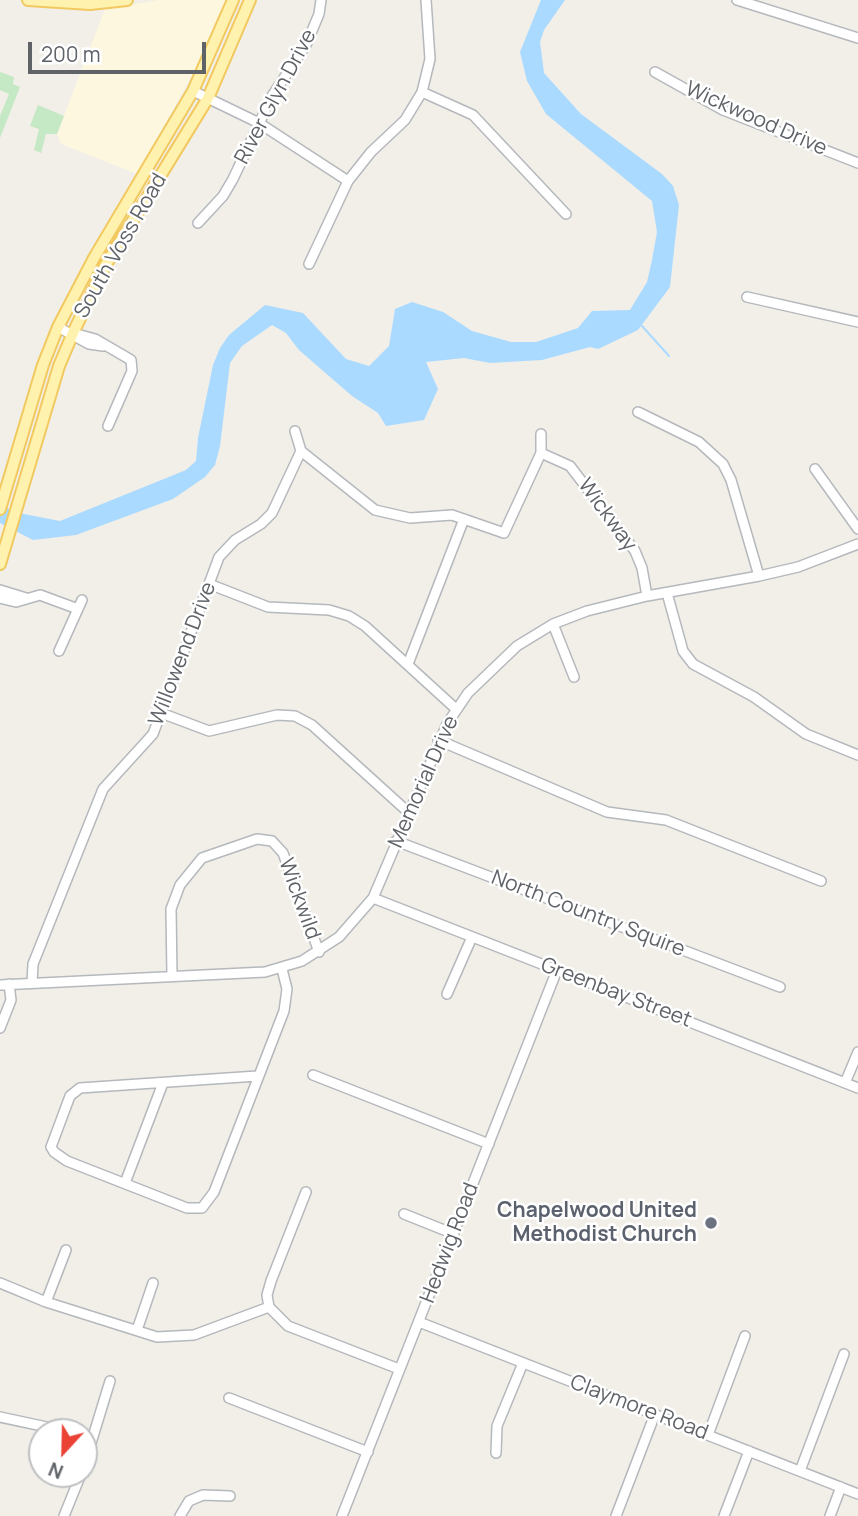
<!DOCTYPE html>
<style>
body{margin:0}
#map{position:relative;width:858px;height:1516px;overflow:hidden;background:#f1efe8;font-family:Manrope,sans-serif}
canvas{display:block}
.north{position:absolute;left:28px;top:1418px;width:70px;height:70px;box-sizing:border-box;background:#fff;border:2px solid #bfc1c3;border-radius:50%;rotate:202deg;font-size:19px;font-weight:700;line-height:28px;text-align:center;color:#5f6368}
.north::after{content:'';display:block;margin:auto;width:24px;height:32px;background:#ea4335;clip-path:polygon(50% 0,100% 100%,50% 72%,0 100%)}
.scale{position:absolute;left:28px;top:42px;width:178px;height:32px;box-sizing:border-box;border:4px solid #5f6368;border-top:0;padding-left:9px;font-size:21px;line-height:24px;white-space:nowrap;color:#5f6368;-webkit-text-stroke:5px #fff;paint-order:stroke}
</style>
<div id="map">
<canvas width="858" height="1516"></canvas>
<div class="north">N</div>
<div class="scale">200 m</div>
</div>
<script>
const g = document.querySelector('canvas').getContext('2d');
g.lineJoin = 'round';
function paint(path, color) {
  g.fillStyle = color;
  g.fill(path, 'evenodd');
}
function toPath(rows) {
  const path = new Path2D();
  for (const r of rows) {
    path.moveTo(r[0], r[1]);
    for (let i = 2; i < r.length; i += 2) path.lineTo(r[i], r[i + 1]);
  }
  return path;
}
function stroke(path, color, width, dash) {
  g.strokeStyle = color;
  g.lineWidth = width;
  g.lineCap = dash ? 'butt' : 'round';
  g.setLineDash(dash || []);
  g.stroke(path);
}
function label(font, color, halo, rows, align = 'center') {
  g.font = font + ' Manrope,sans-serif';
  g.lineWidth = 5;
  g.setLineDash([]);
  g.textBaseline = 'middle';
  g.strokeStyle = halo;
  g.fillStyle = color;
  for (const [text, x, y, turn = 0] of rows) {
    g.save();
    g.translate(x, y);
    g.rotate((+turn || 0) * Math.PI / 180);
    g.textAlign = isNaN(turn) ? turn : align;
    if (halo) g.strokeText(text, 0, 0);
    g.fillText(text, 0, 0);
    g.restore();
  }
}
paint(toPath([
 [158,0,227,0,203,56,137,174,61,144,57,134,105,9]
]), '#fef7e0');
paint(toPath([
 [0,72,14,77,13,84,20,87,0,138,0,116,9,94,0,90],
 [38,105,64,116,57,134,46,134,41,153,34,150,39,129,30,126]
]), '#c5e8c5');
paint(toPath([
 [541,0,565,0,544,30,540,42,544,73,581,114,662,174,673,186,679,205,670,287,638,330,598,349,590,347,542,360,490,363,464,358,426,362,438,389,424,420,386,426,378,413,352,396,299,350,286,333,272,325,242,346,230,363,220,446,215,465,205,477,173,499,76,535,33,540,0,523,0,502,9,509,24,514,60,521,186,470,196,461,198,438,213,365,220,348,229,335,265,305,303,313,346,359,369,366,389,346,395,309,412,302,443,312,472,331,511,342,536,342,578,328,592,311,630,310,647,282,652,260,657,232,652,201,546,114,527,81,520,52]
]), '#aadaff');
stroke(toPath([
 [642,326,669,356]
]), '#aadaff', 2);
const minor = toPath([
 [737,0,858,38],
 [655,72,723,110,858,163],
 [193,91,259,123,348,181],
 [422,92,473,115,566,214],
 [198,223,223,196,233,179,272,96,306,45,319,14,321,0],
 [309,264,348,181,371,152,405,120,422,92,430,59,426,0],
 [747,297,858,322],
 [58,327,89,344,103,346],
 [73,333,95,339,131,360,132,371,108,426],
 [638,412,699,442,723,464,731,480,759,576],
 [295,431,301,451,375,510,410,518,452,515,504,533,541,453,541,434],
 [541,453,570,466,635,551,642,568,647,596],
 [815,469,858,529],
 [209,584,268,607,329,610,349,616,365,626,456,709],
 [0,590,26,598],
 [667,593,683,651,693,664,754,697,806,734,858,755],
 [0,598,16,602,40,595,78,609],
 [553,624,574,677],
 [59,651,82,600],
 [408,664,464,519],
 [161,713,209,731,277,715,295,716,312,725,408,812],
 [438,740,607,812,666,820,821,881],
 [396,841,780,987],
 [373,898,858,1088],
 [172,976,171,909,180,885,202,858,257,839,272,841,283,853,319,952],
 [32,983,33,964,103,789,153,734,219,557,235,540,261,524,272,513,301,451],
 [0,985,265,972,302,961,339,937,373,898,447,724,468,693,517,646,553,624,587,611,647,596,759,576,798,567,858,544],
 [447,994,472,937],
 [0,1028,11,1000,9,984],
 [313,1075,489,1144],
 [257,1076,80,1088,70,1096,51,1147,54,1152,67,1161,187,1208,202,1208,214,1192,284,1011,287,989,282,969],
 [845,1083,858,1052],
 [125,1183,163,1083],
 [306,1192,271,1281,267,1295,269,1307,288,1326,399,1369],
 [404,1214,454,1234],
 [0,1283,46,1302,157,1337,194,1335,269,1307],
 [46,1302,66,1250],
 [419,1322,858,1494],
 [137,1330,153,1283],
 [229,1398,368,1452],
 [0,1417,70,1432],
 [708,1435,745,1336],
 [496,1453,497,1426,523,1363],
 [84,1466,110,1381],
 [800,1471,844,1354],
 [64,1516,81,1474],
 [180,1516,189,1501,203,1495,230,1496],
 [342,1516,557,970],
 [616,1516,655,1414],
 [724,1516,749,1451],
 [830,1516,841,1487]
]);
const major = toPath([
 [28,0,90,4,127,0],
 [0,509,43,365,58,327,94,258,193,91,233,0],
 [0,564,59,366,73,333,105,266,208,98,250,0]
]);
stroke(minor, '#b5b8bc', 12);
stroke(major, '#f2c960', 14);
stroke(minor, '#fff', 9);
stroke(major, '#fff2af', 10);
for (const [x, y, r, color] of [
 [711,1223,7,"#6b7280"]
]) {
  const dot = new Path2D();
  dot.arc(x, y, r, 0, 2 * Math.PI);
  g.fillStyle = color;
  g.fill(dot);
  stroke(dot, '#fff', 2.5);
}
label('21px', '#5f6368', '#fff', [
 ["River Glyn Drive",276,97,-62],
 ["Wickwood Drive",756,119,24],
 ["South Voss Road",121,246,-60],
 ["Wickway",607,515,54],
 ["Willowend Drive",183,654,-69],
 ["Memorial Drive",424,782,-66],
 ["Wickwild",299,899,70],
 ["North Country Squire",588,914,21],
 ["Greenbay Street",616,993,21],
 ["Hedwig Road",450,1243,-69],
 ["Claymore Road",639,1408,21]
]);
label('bold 21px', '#5b616d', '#fff', [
 ["Chapelwood United",697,1211],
 ["Methodist Church",697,1235]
], 'right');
</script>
